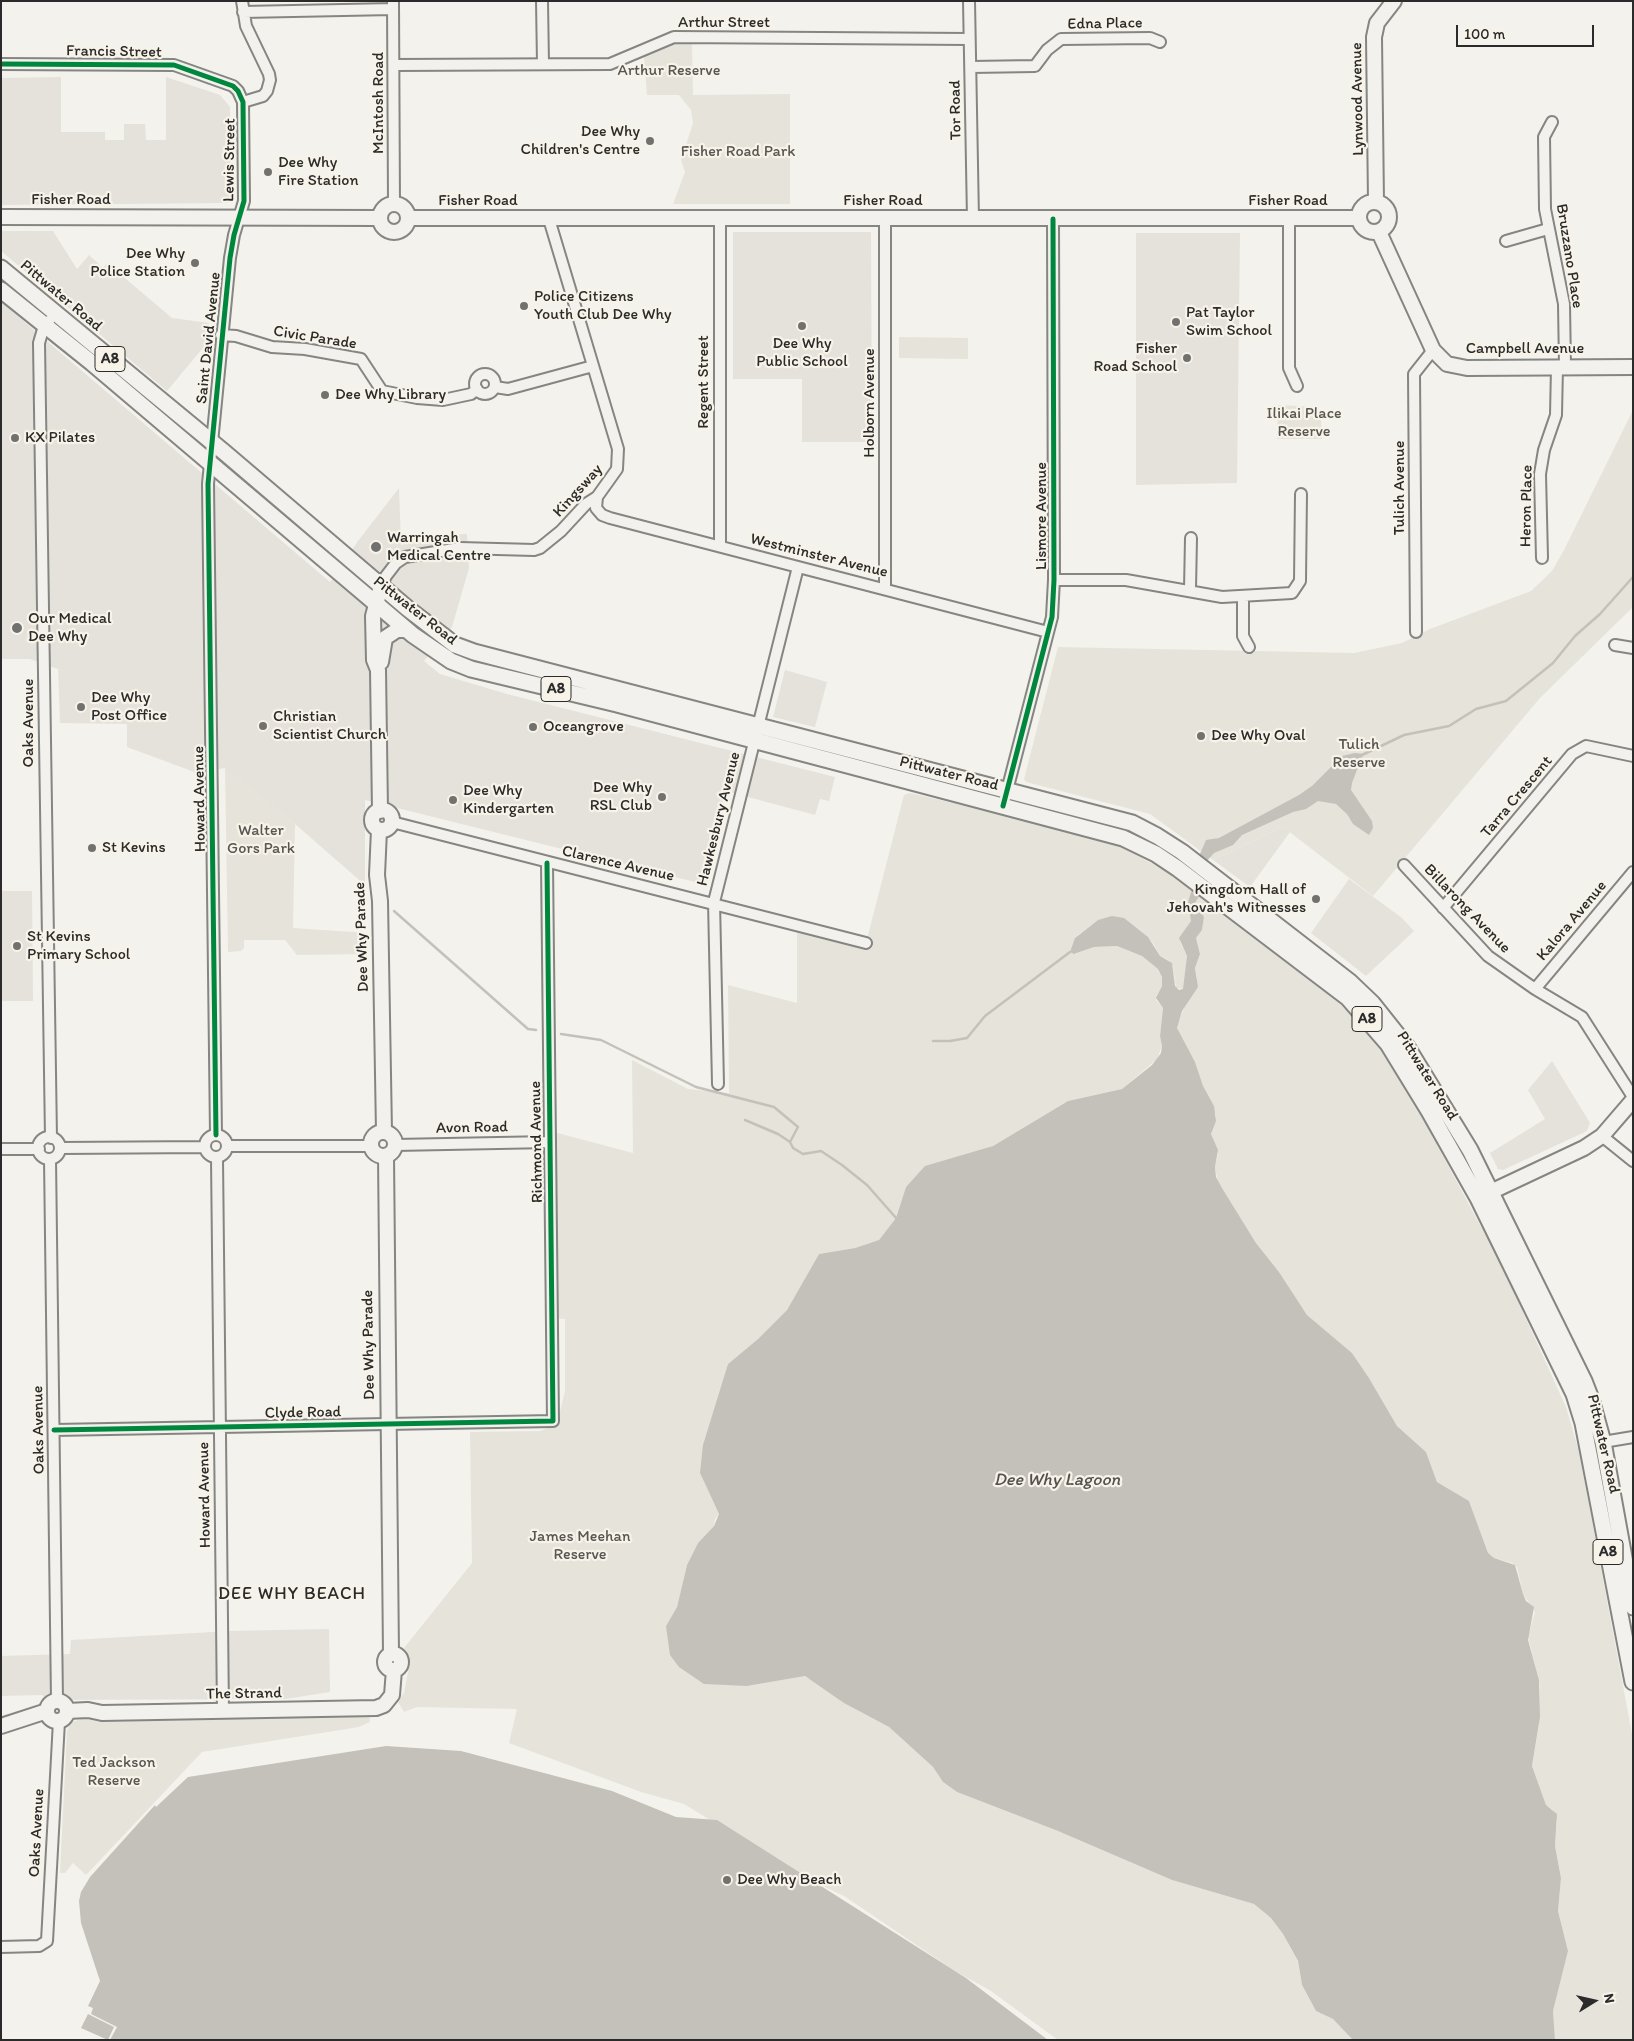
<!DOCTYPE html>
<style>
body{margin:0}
#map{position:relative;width:1634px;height:2041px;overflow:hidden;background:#f4f2ec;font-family:Itim,sans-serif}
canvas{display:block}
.frame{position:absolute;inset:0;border:2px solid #2b2b2b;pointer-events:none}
.north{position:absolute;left:1569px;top:1976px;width:50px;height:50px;-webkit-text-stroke:4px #f7f3e8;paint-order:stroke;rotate:80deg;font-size:14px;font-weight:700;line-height:20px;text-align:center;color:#2b2b2b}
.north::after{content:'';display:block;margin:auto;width:18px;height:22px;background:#2b2b2b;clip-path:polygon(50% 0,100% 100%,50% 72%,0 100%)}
.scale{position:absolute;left:1456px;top:25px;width:138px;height:22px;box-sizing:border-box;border:2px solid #2b2b2b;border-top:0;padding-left:6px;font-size:15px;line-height:18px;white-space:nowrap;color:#2b2b2b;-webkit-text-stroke:4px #f7f3e8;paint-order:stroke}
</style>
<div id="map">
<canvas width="1634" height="2041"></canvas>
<div class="frame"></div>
<div class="north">N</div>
<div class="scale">100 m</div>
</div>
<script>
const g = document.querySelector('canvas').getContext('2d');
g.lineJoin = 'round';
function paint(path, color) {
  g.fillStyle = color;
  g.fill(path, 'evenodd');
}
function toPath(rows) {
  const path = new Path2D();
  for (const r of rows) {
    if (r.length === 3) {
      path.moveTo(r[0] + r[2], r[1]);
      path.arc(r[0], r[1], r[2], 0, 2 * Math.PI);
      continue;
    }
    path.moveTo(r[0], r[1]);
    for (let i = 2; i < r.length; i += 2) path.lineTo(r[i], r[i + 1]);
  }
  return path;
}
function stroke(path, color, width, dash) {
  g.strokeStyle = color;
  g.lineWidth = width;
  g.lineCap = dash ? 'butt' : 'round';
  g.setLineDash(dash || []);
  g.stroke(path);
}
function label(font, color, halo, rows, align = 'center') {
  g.font = font + ' Itim,sans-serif';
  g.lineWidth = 4.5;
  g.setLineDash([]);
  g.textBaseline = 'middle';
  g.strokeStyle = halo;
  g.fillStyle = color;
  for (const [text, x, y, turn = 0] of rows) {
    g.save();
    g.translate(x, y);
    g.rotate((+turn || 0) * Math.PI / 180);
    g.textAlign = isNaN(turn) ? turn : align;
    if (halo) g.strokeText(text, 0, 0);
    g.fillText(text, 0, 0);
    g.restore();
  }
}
paint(toPath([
 [61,77,61,132,105,132,105,140,124,140,124,124,145,124,146,140,166,140,166,77,220,95,230,107,231,198,228,203,1,205,1,78],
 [1,231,53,231,77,269,89,255,103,268,107,263,172,318,209,323,207,343,167,391,1,251],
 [733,232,871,232,872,442,802,442,802,379,733,379],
 [1136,233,1240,233,1237,483,1136,485],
 [1,302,330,582,358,541,399,488,401,545,445,535,467,534,469,568,452,627,424,661,440,674,507,694,835,777,829,801,820,799,815,815,726,791,703,884,365,800,365,885,295,824,225,768,197,773,127,747,127,724,60,723,58,669,30,659,1,659],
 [785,670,827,682,815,727,773,717],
 [1283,827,1290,832,1250,887,1213,860],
 [1349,879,1402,918,1414,931,1366,976,1311,933],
 [1,891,32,891,33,1001,1,1001],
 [1552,1061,1590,1123,1587,1131,1503,1170,1498,1169,1490,1153,1545,1119,1528,1090],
 [329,1629,330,1692,285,1699,49,1700,42,1695,1,1696,1,1656,70,1654,71,1640,230,1631]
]), '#e5e2db');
paint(toPath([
 [692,41,693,95,790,94,790,204,673,204,685,172,681,160,693,123,691,110,679,95,647,95,644,57,677,42],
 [899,337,968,338,968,359,899,358],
 [1278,405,1317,407,1321,421,1322,439,1277,439],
 [1633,410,1633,607,1540,698,1373,896,1283,827,1213,860,1150,814,1026,782,1024,779,1058,647,1354,653,1402,643,1430,629,1531,591,1552,571,1564,550],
 [225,767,295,824,293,928,368,933,368,954,297,955,285,940,244,940,244,948,241,951,228,952],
 [910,793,1059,828,1120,845,1175,877,1191,889,1191,921,1180,942,1187,956,1184,987,1183,989,1176,988,1173,967,1168,960,1160,956,1152,942,1138,929,1098,920,1078,935,1075,938,1075,954,1094,947,1117,946,1142,956,1158,969,1162,977,1162,986,1156,1000,1163,1008,1160,1036,1162,1046,1157,1059,1122,1089,1068,1101,993,1146,922,1172,906,1187,896,1218,879,1240,855,1248,819,1254,787,1310,758,1339,728,1364,700,1473,719,1514,715,1519,714,1526,698,1543,687,1565,677,1607,666,1626,747,1686,804,1676,817,1682,861,1712,889,1727,933,1767,943,1782,957,1792,1058,1831,1172,1880,1254,1904,1271,1918,1283,1934,1298,1962,1302,1985,1316,2011,1333,2019,1353,2040,1058,2040,991,1991,955,1971,844,1896,800,1875,684,1804,641,1792,509,1743,517,1709,417,1707,404,1712,398,1702,404,1693,409,1667,408,1655,404,1648,472,1563,470,1432,541,1431,557,1423,565,1391,565,1319,551,1318,550,1131,633,1153,632,1060,688,1089,729,1093,728,985,797,1003,797,925,866,943,904,795],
 [1199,896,1327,992,1354,1017,1381,1050,1408,1090,1481,1227,1488,1235,1566,1407,1579,1452,1633,1739,1633,2040,1555,2040,1553,2011,1568,1951,1558,1911,1561,1878,1555,1846,1557,1821,1553,1810,1546,1805,1532,1766,1539,1725,1540,1685,1528,1637,1535,1612,1523,1594,1517,1567,1512,1563,1494,1558,1488,1553,1469,1501,1437,1482,1426,1452,1397,1426,1369,1378,1352,1353,1307,1315,1279,1272,1256,1243,1218,1182,1215,1167,1218,1154,1211,1134,1216,1116,1199,1077,1195,1062,1178,1033,1177,1025,1197,977,1195,968,1200,954,1196,938,1202,930,1204,917,1195,903],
 [369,1716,370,1722,359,1727,202,1752,86,1875,73,1863,65,1873,60,1873,67,1731,70,1723,83,1718,100,1722]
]), '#e6e3da');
paint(toPath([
 [1355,753,1363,754,1352,783,1351,790,1372,821,1373,828,1369,835,1353,824,1347,814,1336,804,1318,801,1306,809,1293,812,1242,835,1233,845,1214,853,1206,862,1201,875,1201,893,1195,903,1204,917,1202,930,1196,938,1200,954,1195,968,1198,987,1182,1011,1177,1028,1195,1062,1203,1086,1214,1106,1216,1121,1211,1134,1218,1150,1215,1167,1216,1177,1222,1188,1256,1243,1279,1272,1307,1315,1352,1353,1369,1378,1397,1426,1426,1452,1437,1482,1469,1501,1488,1553,1494,1558,1515,1565,1523,1594,1526,1601,1534,1607,1528,1640,1539,1680,1540,1717,1532,1766,1546,1805,1557,1814,1555,1846,1561,1878,1558,1911,1568,1951,1553,2011,1555,2040,1353,2040,1333,2019,1316,2011,1302,1985,1298,1961,1283,1934,1271,1918,1254,1904,1172,1880,1058,1831,957,1792,943,1782,933,1767,889,1727,844,1703,805,1676,747,1686,704,1684,679,1667,670,1655,666,1626,677,1607,687,1565,698,1543,714,1526,719,1514,700,1473,703,1445,728,1364,758,1339,787,1310,819,1254,855,1248,879,1240,896,1218,906,1187,925,1166,993,1146,1068,1101,1122,1089,1152,1065,1161,1053,1162,1046,1160,1036,1163,1008,1156,998,1162,986,1162,977,1158,969,1142,956,1117,946,1094,947,1074,954,1070,952,1075,938,1098,920,1112,916,1124,918,1148,937,1160,956,1172,963,1175,986,1179,990,1183,989,1187,956,1179,938,1191,921,1188,902,1193,886,1193,870,1206,840,1219,838,1299,795,1312,786,1342,756],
 [386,1746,461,1751,612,1791,676,1817,717,1820,966,1978,1048,2040,110,2040,117,2027,91,2014,93,2008,88,2006,100,1981,81,1923,79,1901,81,1892,90,1877,155,1805,156,1807,188,1777],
 [88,2014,114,2027,108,2040,81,2028]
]), '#c4c1ba');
stroke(toPath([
 [1360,756,1404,735,1449,726,1476,709,1506,701,1553,663,1575,636,1600,614,1633,577],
 [394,911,528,1029,536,1030],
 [561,1034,601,1040,696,1087,774,1107,798,1127,790,1142,793,1148,803,1154,821,1151,842,1165,867,1185,897,1219],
 [933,1041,950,1041,967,1038,985,1016,1070,952],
 [745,1120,778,1134,790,1142]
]), '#c4c1ba', 2.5);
const minor = toPath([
 [242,1,246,26,269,74,270,80,267,91,263,96,243,102],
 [393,1,394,205],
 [542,1,543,64],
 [969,1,973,219],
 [243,12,393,9],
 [1,64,174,65,233,86,238,91,243,102,244,201,234,235,230,258,208,484,216,1135],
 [394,65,610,64,674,37,969,39],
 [971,67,1035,66,1047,50,1061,39,1150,38,1160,42],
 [1552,122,1544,137,1545,209,1564,304,1565,367],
 [1289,219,1289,368,1297,386],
 [1506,241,1548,229],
 [49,321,44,326,39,343,51,1138],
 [221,335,236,336,272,347,305,349,361,359,382,391,417,398,443,400,471,394,477,389],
 [485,384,10],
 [495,387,508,389,593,366],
 [597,497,596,508,602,515,610,518,1048,632],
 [720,545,720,218],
 [1542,558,1540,474,1544,450,1556,415,1557,367],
 [1054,580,1126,580,1222,597,1292,593,1300,581,1301,494],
 [381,586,386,576,396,563,405,557,460,548,534,550,540,548,561,531,586,504,597,497,617,469,618,449,549,219],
 [885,588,885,218],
 [1190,589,1191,538],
 [1243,596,1243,636,1249,647],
 [1416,632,1414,374,1433,350],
 [1615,645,1633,648],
 [1003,806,1052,617,1054,580,1053,219],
 [392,822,866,943],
 [1404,865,1488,956,1535,989,1582,1017,1633,1097],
 [1443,908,1572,754,1586,746,1633,756],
 [1535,989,1633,872],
 [718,1084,714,902,798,567],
 [216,1146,11],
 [1602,1136,1633,1161],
 [49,1148,11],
 [395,1145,550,1142],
 [228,1146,371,1146],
 [60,1148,205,1147],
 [1,1149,39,1149],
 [217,1158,223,1712],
 [50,1159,57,1701],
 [54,1430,553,1421,547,863],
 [1603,1442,1633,1437],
 [1,1947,39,1946,47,1941,59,1721]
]);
const major = toPath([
 [1374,217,15],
 [1376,202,1374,37,1377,23,1394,1],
 [394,218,14],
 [1,217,380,218],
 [408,218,1359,218],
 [1379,232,1433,350,1447,364,1467,368,1633,367],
 [381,662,385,638,397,630,407,630],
 [382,820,10],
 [380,811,378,670,374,660,373,616,381,586],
 [379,830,377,875,380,901,384,1132],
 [383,1144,12],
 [386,1156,391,1654],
 [1482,1196,1584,1148,1602,1136,1633,1100],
 [393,1662,8],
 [57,1711,10],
 [67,1711,88,1710,102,1713,376,1708,384,1705,392,1695,394,1670],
 [1,1726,47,1711]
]);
const highway = toPath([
 [1,268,224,452,407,608,455,645,474,652,1132,823,1157,836,1182,852,1350,982,1372,1003,1407,1047,1470,1150,1584,1381,1591,1399,1603,1442,1633,1607],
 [1,290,92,363,413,635,451,661,471,669,617,704,1123,838,1156,854,1177,868,1348,998,1388,1044,1429,1111,1478,1198,1574,1394,1583,1423,1633,1682]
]);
stroke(minor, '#858582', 14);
stroke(major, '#858582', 18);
stroke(highway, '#858582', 19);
stroke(minor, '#f2f1ed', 10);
stroke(major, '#f2f1ed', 14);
stroke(highway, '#f2f1ed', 15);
stroke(toPath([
 [1,64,174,65,233,86,238,91,243,102,244,201,234,235,230,258,208,484,216,1135],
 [1003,806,1052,617,1054,580,1053,219],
 [54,1430,553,1421,547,863]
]), '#00873e', 5);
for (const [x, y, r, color] of [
 [650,141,5,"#71716f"],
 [268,172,5,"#71716f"],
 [195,263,5,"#71716f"],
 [524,306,5,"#71716f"],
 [1176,322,5,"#71716f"],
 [802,326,5,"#71716f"],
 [1187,358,5,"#71716f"],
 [325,395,5,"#71716f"],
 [15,438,5,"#71716f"],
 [376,547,6,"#71716f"],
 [17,628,6,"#71716f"],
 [81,707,5,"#71716f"],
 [263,726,5,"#71716f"],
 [533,727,5,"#71716f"],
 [1201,736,5,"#71716f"],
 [662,797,5,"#71716f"],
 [453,800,5,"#71716f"],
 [92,848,5,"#71716f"],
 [1316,899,5,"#71716f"],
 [17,946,5,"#71716f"],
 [727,1880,5,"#71716f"]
]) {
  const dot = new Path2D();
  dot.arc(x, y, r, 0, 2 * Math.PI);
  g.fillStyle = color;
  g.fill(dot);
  stroke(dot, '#f7f3e8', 2);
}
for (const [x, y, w] of [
 [110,359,30],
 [556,689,30],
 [1367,1019,30],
 [1608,1552,30]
]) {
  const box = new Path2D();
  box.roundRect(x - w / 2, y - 12.5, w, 25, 4);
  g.fillStyle = '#f7f3e8';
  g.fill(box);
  stroke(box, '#2b2b2b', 1);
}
label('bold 15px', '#2b2b2b', null, [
 ["A8",110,359],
 ["A8",556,689],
 ["A8",1367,1019],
 ["A8",1608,1552]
]);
label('16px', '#2b2b2b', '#f7f3e8', [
 ["Arthur Street",724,23],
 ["Edna Place",1105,24,-1],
 ["Francis Street",114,52,1],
 ["Lynwood Avenue",1358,99,-91],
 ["McIntosh Road",379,103,-90],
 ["Tor Road",956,110,-91],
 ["Lewis Street",230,160,-89],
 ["Fisher Road",71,200],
 ["Fisher Road",478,201],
 ["Fisher Road",883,201],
 ["Fisher Road",1288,201],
 ["Bruzzano Place",1569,256,81],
 ["Pittwater Road",61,296,40],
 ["Saint David Avenue",209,338,-84],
 ["Civic Parade",315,338,9],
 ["Campbell Avenue",1525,349],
 ["Regent Street",704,382,-90],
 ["Holborn Avenue",870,403,-90],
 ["Tulich Avenue",1400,488,-90],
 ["Kingsway",578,491,-48],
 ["Heron Place",1527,506,-89],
 ["Lismore Avenue",1042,516,-90],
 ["Westminster Avenue",819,556,14],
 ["Pittwater Road",415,611,38],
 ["Oaks Avenue",29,723,-90],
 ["Pittwater Road",949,774,14],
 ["Tarra Crescent",1517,797,-50],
 ["Howard Avenue",200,799,-91],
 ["Hawkesbury Avenue",719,819,-76],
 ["Clarence Avenue",618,864,13],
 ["Billarong Avenue",1467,909,46],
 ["Kalora Avenue",1572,921,-50],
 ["Dee Why Parade",362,937,-92],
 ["Pittwater Road",1427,1076,58],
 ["Avon Road",472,1128,-1],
 ["Richmond Avenue",537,1142,-91],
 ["Dee Why Parade",369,1345,-91],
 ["Clyde Road",303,1413,-1],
 ["Oaks Avenue",39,1430,-91],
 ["Pittwater Road",1603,1444,77],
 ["Howard Avenue",205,1495,-91],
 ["The Strand",244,1694,-1],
 ["Oaks Avenue",37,1833,-87]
]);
label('16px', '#575653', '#f7f3e8', [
 ["Arthur Reserve",669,71],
 ["Fisher Road Park",738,152],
 ["Ilikai Place",1304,414],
 ["Reserve",1304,432],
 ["Tulich",1359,745],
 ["Reserve",1359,763],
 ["Walter",261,831],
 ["Gors Park",261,849],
 ["James Meehan",580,1537],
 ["Reserve",580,1555],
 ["Ted Jackson",114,1763],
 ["Reserve",114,1781]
]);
label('16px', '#2b2b2b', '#f7f3e8', [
 ["Dee Why",640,132,"right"],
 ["Children's Centre",640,150,"right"],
 ["Dee Why",278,163],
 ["Fire Station",278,181],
 ["Dee Why",185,254,"right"],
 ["Police Station",185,272,"right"],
 ["Police Citizens",534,297],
 ["Youth Club Dee Why",534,315],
 ["Pat Taylor",1186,313],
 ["Swim School",1186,331],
 ["Dee Why",802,344,"center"],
 ["Public School",802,362,"center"],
 ["Fisher",1177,349,"right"],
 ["Road School",1177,367,"right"],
 ["Dee Why Library",335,395],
 ["KX Pilates",25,438],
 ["Warringah",387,538],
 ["Medical Centre",387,556],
 ["Our Medical",28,619],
 ["Dee Why",28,637],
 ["Dee Why",91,698],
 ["Post Office",91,716],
 ["Christian",273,717],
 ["Scientist Church",273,735],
 ["Oceangrove",543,727],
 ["Dee Why Oval",1211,736],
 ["Dee Why",652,788,"right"],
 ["RSL Club",652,806,"right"],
 ["Dee Why",463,791],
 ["Kindergarten",463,809],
 ["St Kevins",102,848],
 ["Kingdom Hall of",1306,890,"right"],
 ["Jehovah's Witnesses",1306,908,"right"],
 ["St Kevins",27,937],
 ["Primary School",27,955],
 ["Dee Why Beach",737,1880]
], 'left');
label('italic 18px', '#53524f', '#f7f3e8', [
 ["Dee Why Lagoon",1057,1480]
]);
g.letterSpacing = '1px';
label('18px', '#2b2b2b', '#f7f3e8', [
 ["DEE WHY BEACH",292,1594]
]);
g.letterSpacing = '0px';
</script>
